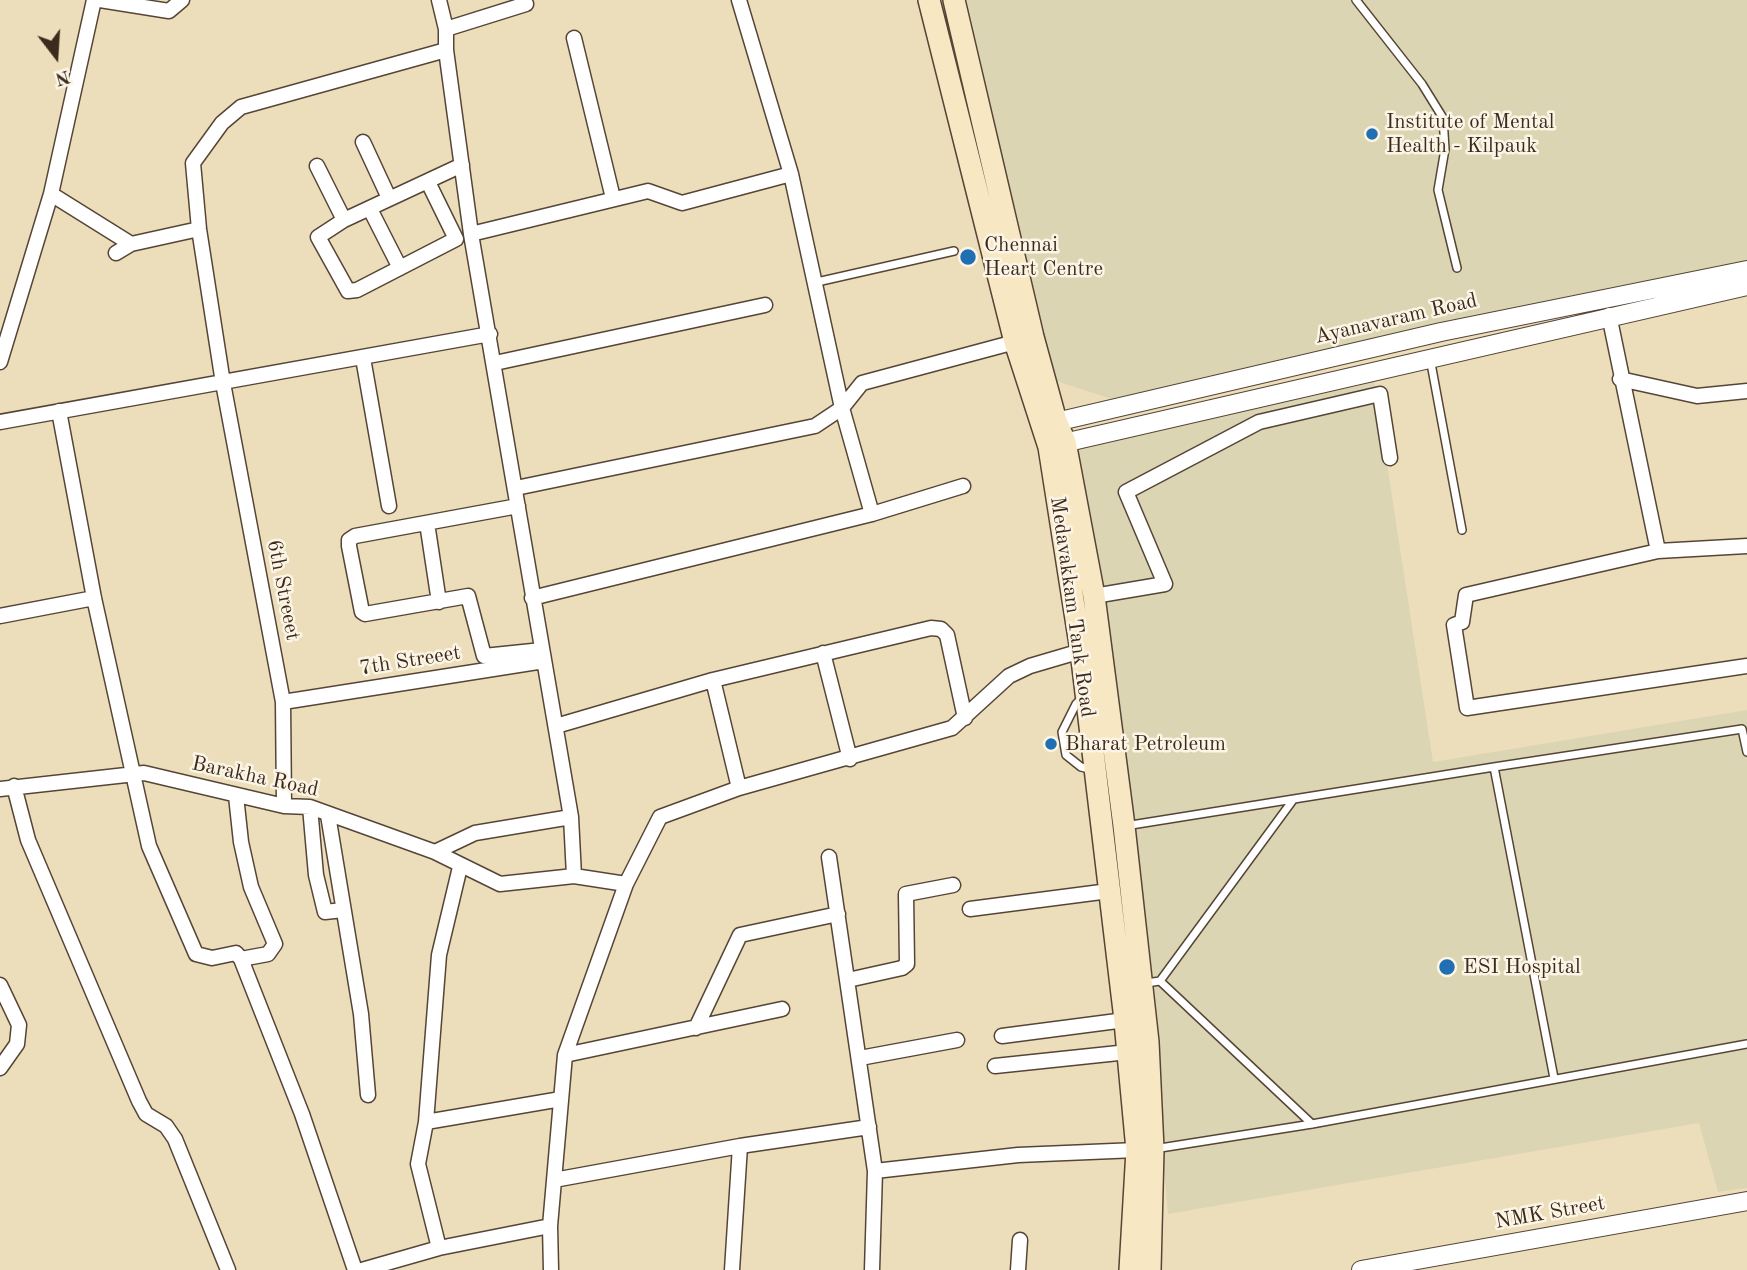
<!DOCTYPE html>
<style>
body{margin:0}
#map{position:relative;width:1747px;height:1270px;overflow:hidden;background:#eddebb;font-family:"Old Standard TT",serif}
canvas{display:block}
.north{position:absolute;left:21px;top:21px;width:70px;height:70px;-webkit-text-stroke:5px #fcf5e5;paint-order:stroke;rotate:163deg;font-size:19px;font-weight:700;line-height:28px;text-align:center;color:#3b2a1e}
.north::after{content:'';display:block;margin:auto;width:24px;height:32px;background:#3b2a1e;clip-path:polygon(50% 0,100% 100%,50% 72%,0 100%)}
</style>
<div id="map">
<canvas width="1747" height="1270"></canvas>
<div class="north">N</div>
</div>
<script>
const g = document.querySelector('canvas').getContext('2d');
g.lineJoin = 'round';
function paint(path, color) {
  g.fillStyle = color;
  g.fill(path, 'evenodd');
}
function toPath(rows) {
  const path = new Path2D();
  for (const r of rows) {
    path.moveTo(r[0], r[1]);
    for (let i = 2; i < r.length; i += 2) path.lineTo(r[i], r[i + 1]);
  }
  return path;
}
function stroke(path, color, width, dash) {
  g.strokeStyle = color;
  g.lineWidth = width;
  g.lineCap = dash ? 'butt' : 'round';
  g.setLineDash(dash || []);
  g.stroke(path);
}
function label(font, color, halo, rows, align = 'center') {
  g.font = font + ' "Old Standard TT",serif';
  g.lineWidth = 5;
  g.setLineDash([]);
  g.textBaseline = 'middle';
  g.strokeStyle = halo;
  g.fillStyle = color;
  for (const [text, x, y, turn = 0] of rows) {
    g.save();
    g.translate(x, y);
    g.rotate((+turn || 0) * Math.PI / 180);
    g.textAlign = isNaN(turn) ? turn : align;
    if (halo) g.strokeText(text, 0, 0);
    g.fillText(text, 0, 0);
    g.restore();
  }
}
paint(toPath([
 [967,0,1747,0,1747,268,1118,401,1053,380],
 [1374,380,1433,762,1747,710,1747,1188,1718,1192,1699,1123,1168,1214,1134,811,1077,444]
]), '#dbd5b4');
const service = toPath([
 [1356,0,1422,84,1443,118,1445,149,1438,190,1457,268],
 [817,282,954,251],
 [1430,358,1462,530],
 [1083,697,1076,704,1062,732,1066,755,1081,767,1093,770],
 [1494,767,1742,729,1747,752],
 [1125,826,1494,767,1554,1078],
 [1160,981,1293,800],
 [1146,983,1160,981,1312,1124],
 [1154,1149,1312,1124,1747,1044]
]);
const minor = toPath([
 [100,0,169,11,182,0],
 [439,0,446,29,446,50,471,234,571,817,574,876],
 [739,0,791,174,842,408,872,514],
 [446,29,526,4],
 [574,38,613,198],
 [363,142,389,198],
 [317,166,344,220],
 [428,182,456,239,357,290,348,291,318,237,344,220,462,165],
 [51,194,131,244],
 [370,209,400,268],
 [471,234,648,191,682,203,791,174],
 [116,253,131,244,199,229],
 [1609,315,1658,551,1747,546],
 [363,358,389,506],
 [0,362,51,194,94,0],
 [495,363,765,305],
 [1620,379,1697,396,1747,391],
 [59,411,94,598,149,846,196,954,212,958,236,953,241,959],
 [0,422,490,334],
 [516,488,815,426,842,408,862,383,1015,342],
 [518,506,355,536,349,540,349,546,362,612,365,614,468,596,484,656,542,650],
 [427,523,439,602],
 [1658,551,1466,595,1462,622,1454,625,1467,708,1747,666],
 [1094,596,1165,584,1126,492,1259,422,1380,394,1390,458],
 [532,598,872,514,963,486],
 [0,616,94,598],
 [823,653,850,759],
 [713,680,739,788],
 [283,702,544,661],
 [556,726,713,680,931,628,941,629,947,635,965,718],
 [14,786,28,840,139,1101,146,1114,166,1126,175,1139,228,1270],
 [0,789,144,773,284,806,310,807,435,852,500,884,574,876,626,884],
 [236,796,241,842,251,887,275,944,268,954,241,959,302,1114,355,1270],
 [284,806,283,702,223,383,199,229,193,163,222,123,241,107,446,50],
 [310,807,316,875,325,912,343,910],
 [328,815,361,1014,368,1095],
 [435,852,475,833,571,817],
 [829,857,875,1171,872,1270],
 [970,909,1109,891],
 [848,980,902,968,907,964,906,894,953,885],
 [0,985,19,1025,17,1044,0,1068],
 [696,1028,740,935,838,914],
 [1002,1036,1125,1020],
 [565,1055,782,1009],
 [860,1058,957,1040],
 [995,1066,1128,1052],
 [426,1122,561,1099],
 [875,1171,1018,1155,1137,1150],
 [554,1180,740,1146,869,1127],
 [439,1248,418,1164,426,1122,439,955,460,867],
 [362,1270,439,1248,550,1226],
 [551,1270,550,1226,565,1055,626,884,660,817,739,788,952,728,1009,676,1030,666,1081,651],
 [732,1270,740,1146],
 [1018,1270,1020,1240]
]);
const tertiary = toPath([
 [1043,425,1441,332,1747,270],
 [1055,445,1747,286],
 [1361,1270,1747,1201]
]);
const secondary = toPath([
 [929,0,1015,342,1049,447,1081,651,1124,1011,1137,1150,1130,1270],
 [954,0,1033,337,1056,421,1065,442,1094,596,1124,826,1148,1042,1153,1149,1150,1270]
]);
stroke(service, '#564536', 10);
stroke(minor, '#564536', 17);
stroke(tertiary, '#564536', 20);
stroke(secondary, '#564536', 24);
stroke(service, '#fff', 7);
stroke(minor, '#fff', 14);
stroke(tertiary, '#fff', 18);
stroke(secondary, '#f8e7c3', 21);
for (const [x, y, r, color] of [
 [1372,134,7,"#1f6fb2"],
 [968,257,9,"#1f6fb2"],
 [1051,744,7,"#1f6fb2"],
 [1447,967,9,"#1f6fb2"]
]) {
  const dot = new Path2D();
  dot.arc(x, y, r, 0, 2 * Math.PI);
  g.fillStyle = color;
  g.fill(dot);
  stroke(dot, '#fcf5e5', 2.5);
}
label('21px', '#3b2a1e', '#fcf5e5', [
 ["Institute of Mental",1386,122],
 ["Health - Kilpauk",1386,146],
 ["Chennai",984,245],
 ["Heart Centre",984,269],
 ["Bharat Petroleum",1065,744],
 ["ESI Hospital",1463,967]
], 'left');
label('21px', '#3b2a1e', '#fcf5e5', [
 ["Ayanavaram Road",1396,319,-13],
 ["6th Streeet",283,590,79],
 ["Medavakkam Tank Road",1072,607,82],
 ["7th Streeet",410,661,-9],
 ["Barakha Road",255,777,12],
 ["NMK Street",1550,1213,-10]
]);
</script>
